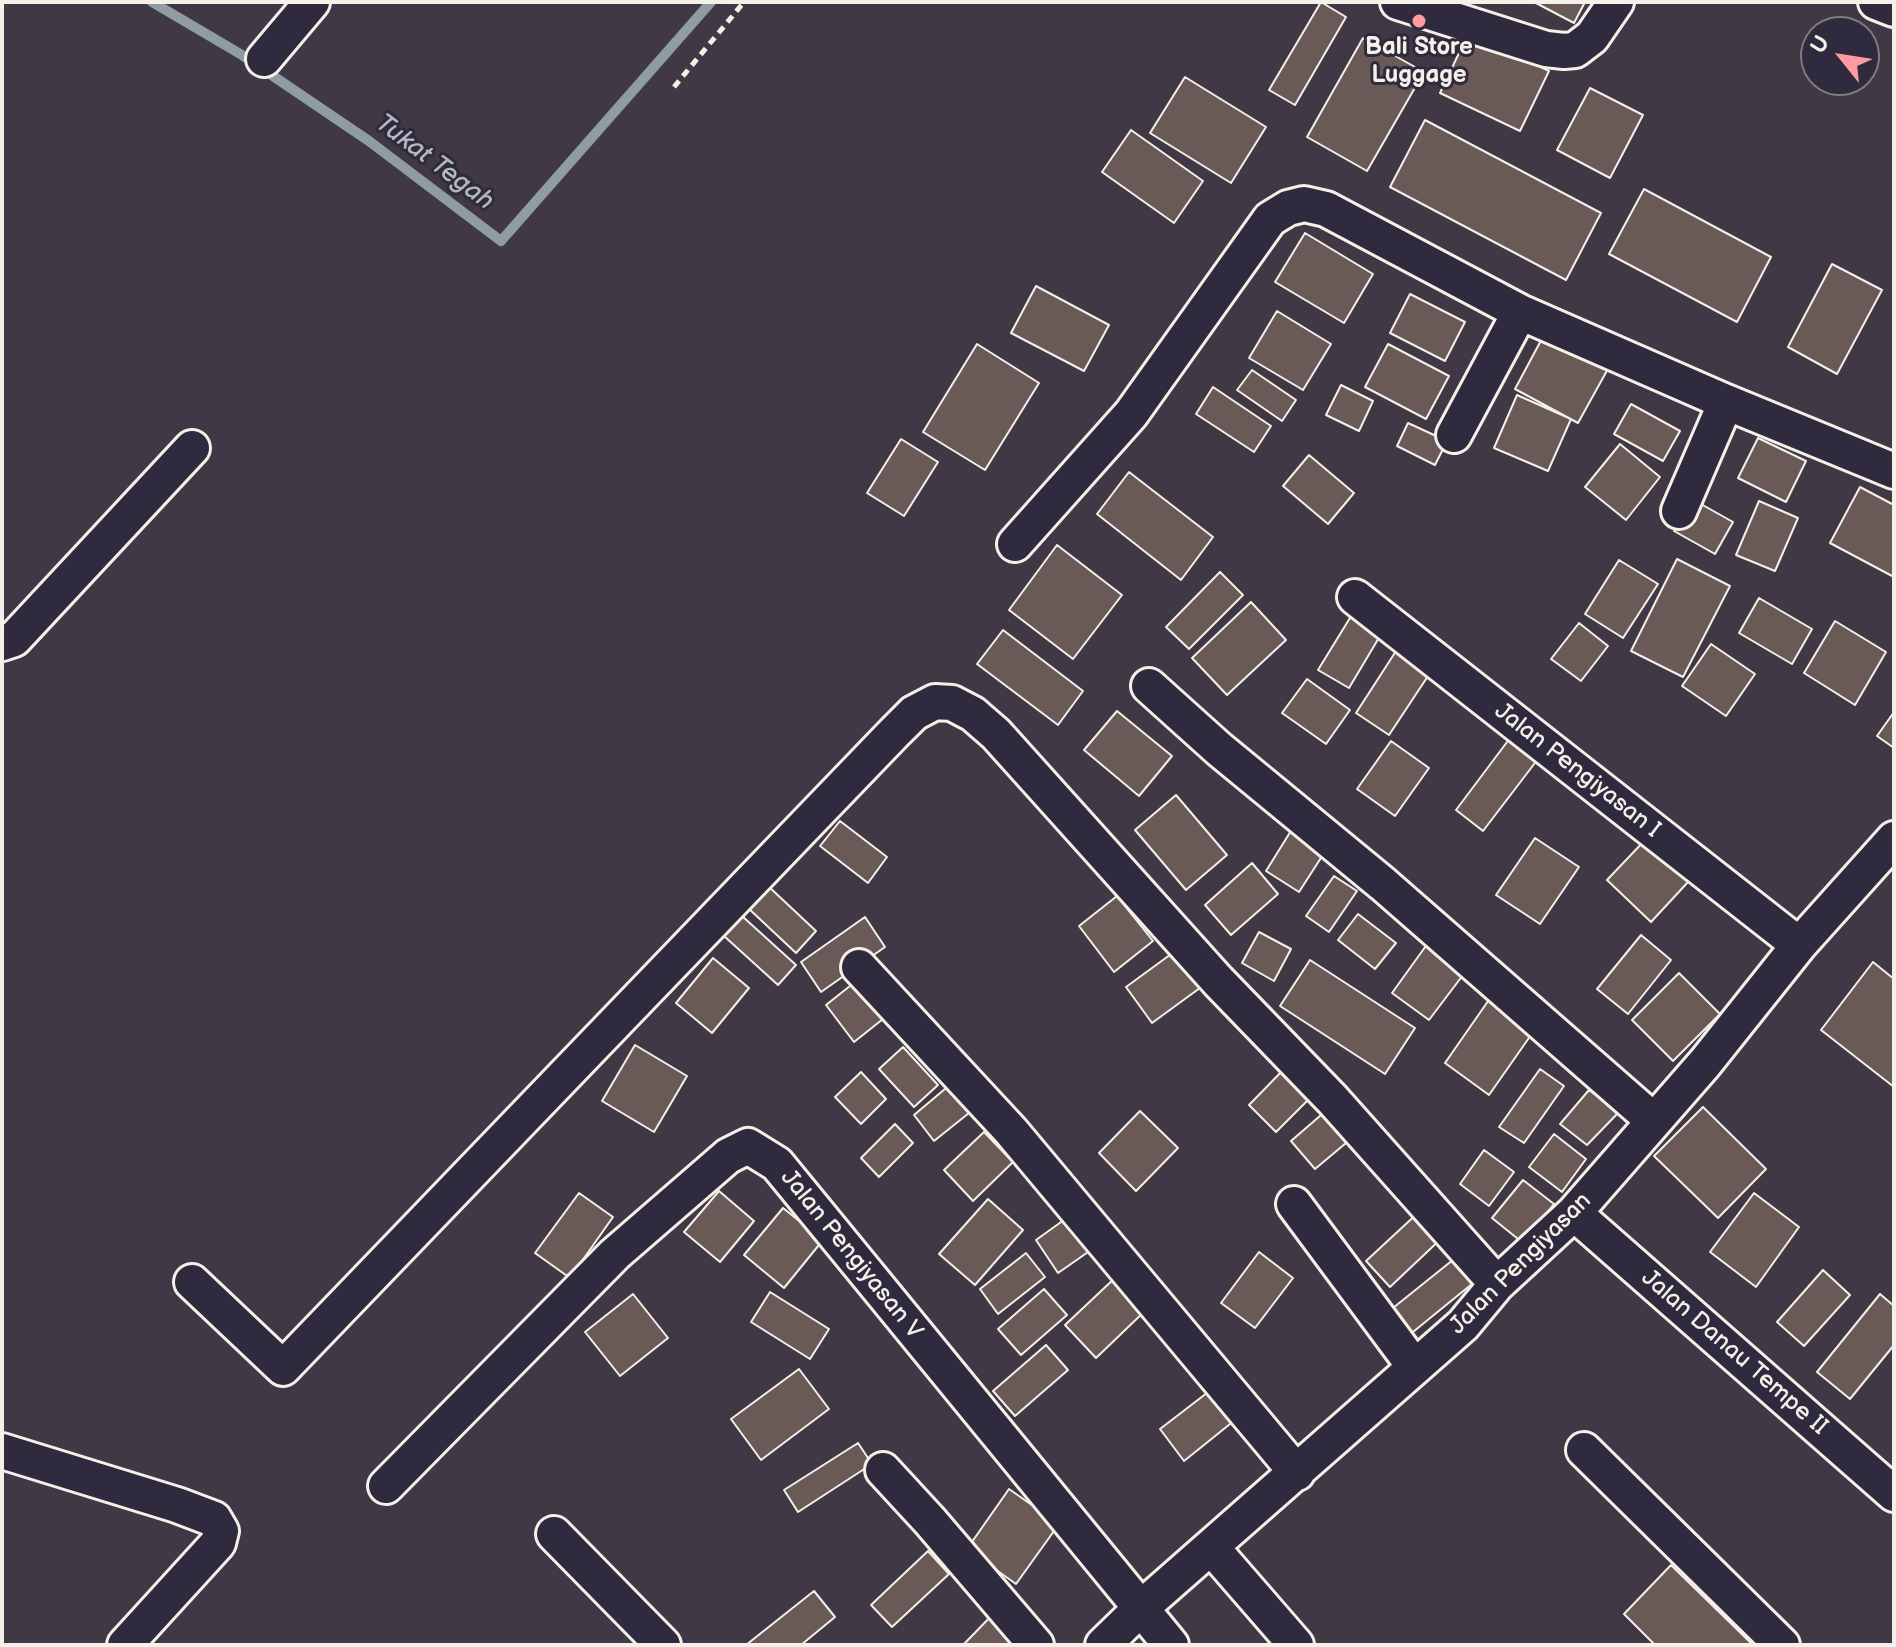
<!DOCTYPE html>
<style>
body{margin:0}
#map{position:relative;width:1896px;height:1647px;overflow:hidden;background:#403845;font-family:"Balsamiq Sans",sans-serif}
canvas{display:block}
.frame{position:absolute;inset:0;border:4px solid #f4f1e8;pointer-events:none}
.north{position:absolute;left:1800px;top:16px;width:80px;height:80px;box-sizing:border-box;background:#2f2a3d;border:2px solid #7e7a81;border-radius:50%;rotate:300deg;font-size:22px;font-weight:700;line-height:32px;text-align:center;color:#f4f1e8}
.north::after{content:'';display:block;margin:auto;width:28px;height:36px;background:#ff9aa2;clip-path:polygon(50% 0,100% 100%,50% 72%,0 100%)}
</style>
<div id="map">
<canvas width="1896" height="1647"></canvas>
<div class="frame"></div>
<div class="north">U</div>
</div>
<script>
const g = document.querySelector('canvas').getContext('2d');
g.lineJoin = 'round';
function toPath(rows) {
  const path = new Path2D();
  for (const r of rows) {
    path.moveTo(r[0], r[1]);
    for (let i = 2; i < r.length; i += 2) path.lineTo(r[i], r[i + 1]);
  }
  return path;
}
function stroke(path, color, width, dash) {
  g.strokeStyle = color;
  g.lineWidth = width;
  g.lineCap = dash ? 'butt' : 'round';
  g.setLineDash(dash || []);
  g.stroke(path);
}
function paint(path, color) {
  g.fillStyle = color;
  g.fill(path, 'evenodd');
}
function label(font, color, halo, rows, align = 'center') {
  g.font = font + ' "Balsamiq Sans",sans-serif';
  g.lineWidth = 6;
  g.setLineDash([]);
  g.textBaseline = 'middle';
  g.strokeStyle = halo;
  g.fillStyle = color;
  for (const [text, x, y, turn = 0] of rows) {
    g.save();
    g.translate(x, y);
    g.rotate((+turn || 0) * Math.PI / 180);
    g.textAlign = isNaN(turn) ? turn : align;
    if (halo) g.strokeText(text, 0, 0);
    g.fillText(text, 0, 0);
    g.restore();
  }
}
stroke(toPath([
 [152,2,242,55,369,141,501,241,711,2]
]), '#8f9da2', 10);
const building = toPath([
 [1321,2,1346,17,1295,105,1269,90,1321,2],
 [1534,2,1585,2,1574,23,1534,2],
 [1469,32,1549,71,1520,131,1440,93,1469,32],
 [1363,38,1424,72,1367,171,1307,137,1363,38],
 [1185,77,1266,127,1231,183,1150,133,1185,77],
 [1590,88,1643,115,1610,178,1557,150,1590,88],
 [1425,120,1601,213,1566,280,1390,187,1425,120],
 [1131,130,1203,181,1174,223,1102,172,1131,130],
 [1644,189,1771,257,1737,322,1609,254,1644,189],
 [1305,233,1373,274,1344,323,1275,282,1305,233],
 [1832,264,1882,290,1837,374,1788,347,1832,264],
 [1036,286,1109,325,1084,371,1011,333,1036,286],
 [1410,294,1465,322,1445,361,1390,333,1410,294],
 [1277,311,1331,344,1303,390,1249,358,1277,311],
 [1545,333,1609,367,1578,423,1515,389,1545,333],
 [977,344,1039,383,985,470,923,432,977,344],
 [1388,344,1449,376,1426,419,1365,387,1388,344],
 [1252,370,1296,400,1282,421,1237,390,1252,370],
 [1341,385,1373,401,1359,431,1326,415,1341,385],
 [1213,387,1271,426,1254,452,1196,414,1213,387],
 [1517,395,1571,419,1548,471,1494,448,1517,395],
 [1631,404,1680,431,1663,461,1614,434,1631,404],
 [1408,423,1447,441,1435,465,1397,446,1408,423],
 [1758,438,1806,461,1786,502,1738,478,1758,438],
 [901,439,938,462,904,516,867,493,901,439],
 [1620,444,1660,477,1626,520,1585,487,1620,444],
 [1309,455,1354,493,1328,524,1283,486,1309,455],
 [1129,472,1213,537,1181,580,1097,514,1129,472],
 [1860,487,1894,505,1894,577,1830,543,1860,487],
 [1692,499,1733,522,1715,554,1674,531,1692,499],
 [1759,501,1798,518,1775,571,1736,555,1759,501],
 [1057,545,1122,595,1073,659,1009,610,1057,545],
 [1677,559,1730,586,1683,677,1631,651,1677,559],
 [1619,560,1658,584,1623,638,1585,614,1619,560],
 [1220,572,1243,595,1189,649,1166,627,1220,572],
 [1759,598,1812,629,1792,664,1739,633,1759,598],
 [1251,602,1286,640,1227,695,1192,658,1251,602],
 [1353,613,1383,631,1349,688,1318,670,1353,613],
 [1835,621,1886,652,1855,705,1804,673,1835,621],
 [1579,623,1608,646,1581,681,1551,659,1579,623],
 [1003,630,1083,691,1058,725,977,664,1003,630],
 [1711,644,1755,674,1726,716,1682,686,1711,644],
 [1398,648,1432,670,1389,735,1356,713,1398,648],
 [1307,679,1350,710,1326,744,1282,713,1307,679],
 [1117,711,1172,756,1139,796,1084,750,1117,711],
 [1894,712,1894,748,1877,736,1894,712],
 [1513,734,1541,755,1483,831,1456,810,1513,734],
 [1391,741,1429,768,1395,816,1357,789,1391,741],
 [1176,795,1227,855,1186,890,1135,830,1176,795],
 [840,821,887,857,868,883,820,846,840,821],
 [1294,826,1328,847,1299,892,1266,871,1294,826],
 [1535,838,1579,867,1540,924,1496,895,1535,838],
 [1646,839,1689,881,1651,922,1607,880,1646,839],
 [1252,863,1278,894,1231,935,1205,905,1252,863],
 [1334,876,1357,891,1329,932,1306,916,1334,876],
 [767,885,816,931,796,953,747,907,767,885],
 [1117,896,1153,941,1114,972,1079,926,1117,896],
 [1358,914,1396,943,1375,969,1338,940,1358,914],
 [742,916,796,965,778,985,724,936,742,916],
 [865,917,885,947,821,992,801,962,865,917],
 [1259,932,1291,949,1274,981,1242,963,1259,932],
 [1641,935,1671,960,1628,1014,1597,989,1641,935],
 [1428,943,1466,971,1429,1020,1392,993,1428,943],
 [1178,949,1204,985,1152,1023,1126,987,1178,949],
 [713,958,749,988,712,1033,676,1003,713,958],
 [1310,960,1415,1028,1385,1074,1280,1006,1310,960],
 [1873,962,1894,979,1894,1087,1821,1030,1873,962],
 [1679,973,1720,1014,1673,1061,1632,1020,1679,973],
 [860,978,888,1015,854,1042,826,1005,860,978],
 [1493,994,1538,1025,1489,1095,1445,1063,1493,994],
 [635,1045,687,1076,654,1132,602,1101,635,1045],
 [903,1047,938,1085,914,1107,879,1069,903,1047],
 [1287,1066,1314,1094,1276,1132,1249,1105,1287,1066],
 [1540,1069,1564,1086,1524,1143,1499,1127,1540,1069],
 [861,1072,886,1099,861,1124,835,1097,861,1072],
 [958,1078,979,1105,934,1141,914,1115,958,1078],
 [1589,1090,1619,1112,1587,1145,1560,1124,1589,1090],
 [1703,1107,1766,1169,1718,1218,1654,1156,1703,1107],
 [1328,1109,1352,1138,1315,1169,1291,1141,1328,1109],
 [1140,1111,1178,1148,1136,1191,1099,1153,1140,1111],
 [895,1124,913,1143,879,1177,861,1158,895,1124],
 [984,1132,1013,1162,973,1201,944,1170,984,1132],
 [1554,1134,1586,1159,1562,1192,1529,1167,1554,1134],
 [1484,1150,1514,1172,1489,1206,1460,1184,1484,1150],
 [1523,1180,1554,1204,1523,1243,1492,1218,1523,1180],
 [719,1191,754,1221,720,1262,684,1232,719,1191],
 [579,1193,613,1217,570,1278,535,1253,579,1193],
 [1754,1193,1799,1227,1756,1287,1710,1252,1754,1193],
 [988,1199,1023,1230,975,1285,939,1254,988,1199],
 [783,1208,823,1240,784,1288,744,1255,783,1208],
 [1421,1210,1445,1235,1390,1287,1366,1261,1421,1210],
 [1068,1217,1091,1250,1058,1273,1036,1240,1068,1217],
 [1464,1251,1483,1275,1408,1336,1388,1312,1464,1251],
 [1259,1252,1293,1278,1255,1328,1221,1303,1259,1252],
 [1026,1253,1045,1277,998,1314,980,1289,1026,1253],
 [1823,1270,1850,1295,1804,1346,1777,1322,1823,1270],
 [1117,1276,1148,1308,1096,1358,1065,1325,1117,1276],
 [1044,1289,1067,1315,1021,1355,998,1329,1044,1289],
 [770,1292,829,1329,810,1359,751,1322,770,1292],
 [633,1294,668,1338,620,1376,585,1332,633,1294],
 [1880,1294,1894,1306,1894,1345,1850,1399,1817,1372,1880,1294],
 [1046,1345,1068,1370,1015,1416,993,1391,1046,1345],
 [799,1369,829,1409,761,1460,731,1419,799,1369],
 [1216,1386,1240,1416,1184,1461,1160,1429,1216,1386],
 [858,1443,872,1464,798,1512,784,1490,858,1443],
 [1009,1489,1059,1524,1016,1584,967,1549,1009,1489],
 [928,1551,949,1574,892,1627,871,1605,928,1551],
 [1671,1565,1753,1645,1655,1645,1624,1614,1671,1565],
 [814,1591,835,1617,801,1645,746,1645,814,1591],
 [998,1609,1019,1645,963,1645,998,1609]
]);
paint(building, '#695a57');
stroke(building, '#f4f1e8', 2);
const street = toPath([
 [1398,2,1546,49,1564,51,1575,50,1592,37,1616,2],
 [1876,2,1894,9],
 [264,59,312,2],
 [1454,435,1520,312],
 [1679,511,1726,402],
 [1015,544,1131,414,1270,219,1288,208,1304,204,1326,209,1520,312,1726,402,1894,471],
 [1355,597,1799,945],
 [2,643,14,639,192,448],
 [1149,686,1219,749,1383,884,1654,1121],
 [859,967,1011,1131,1297,1473],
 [1294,1204,1414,1366],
 [1574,1213,1894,1494],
 [192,1282,283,1368,893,734,914,713,935,702,952,703,973,714,996,734,1218,981,1333,1100,1497,1284],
 [1584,1450,1782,1645],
 [2,1451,177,1505,214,1519,221,1531,218,1543,125,1645],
 [883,1470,930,1521,1036,1645],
 [386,1486,615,1254,728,1156,748,1146,777,1164,1171,1645],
 [554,1534,663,1645],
 [1211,1547,1296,1645],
 [1103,1645,1140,1609,1463,1325,1497,1284,1574,1213,1705,1063,1799,945,1894,839]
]);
stroke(street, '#f4f1e8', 40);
stroke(toPath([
 [674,87,744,2]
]), '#f4f1e8', 5, [8, 6]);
stroke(street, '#2f2a3d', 34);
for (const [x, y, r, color] of [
 [1419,21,8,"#ff9aa2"]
]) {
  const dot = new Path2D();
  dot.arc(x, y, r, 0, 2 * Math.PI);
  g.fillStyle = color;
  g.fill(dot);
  stroke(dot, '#2f2a3d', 3);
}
label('bold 24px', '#f4f1e8', '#2f2a3d', [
 ["Bali Store",1419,48],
 ["Luggage",1419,76]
]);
label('24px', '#f4f1e8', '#2f2a3d', [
 ["Jalan Pengiyasan I",1577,771,38],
 ["Jalan Pengiyasan V",851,1255,51],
 ["Jalan Pengiyasan",1521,1264,-45],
 ["Jalan Danau Tempe II",1734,1353,41]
]);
label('italic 26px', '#b1b9ba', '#2f2a3d', [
 ["Tukat Tegah",434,163,37]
]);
</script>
